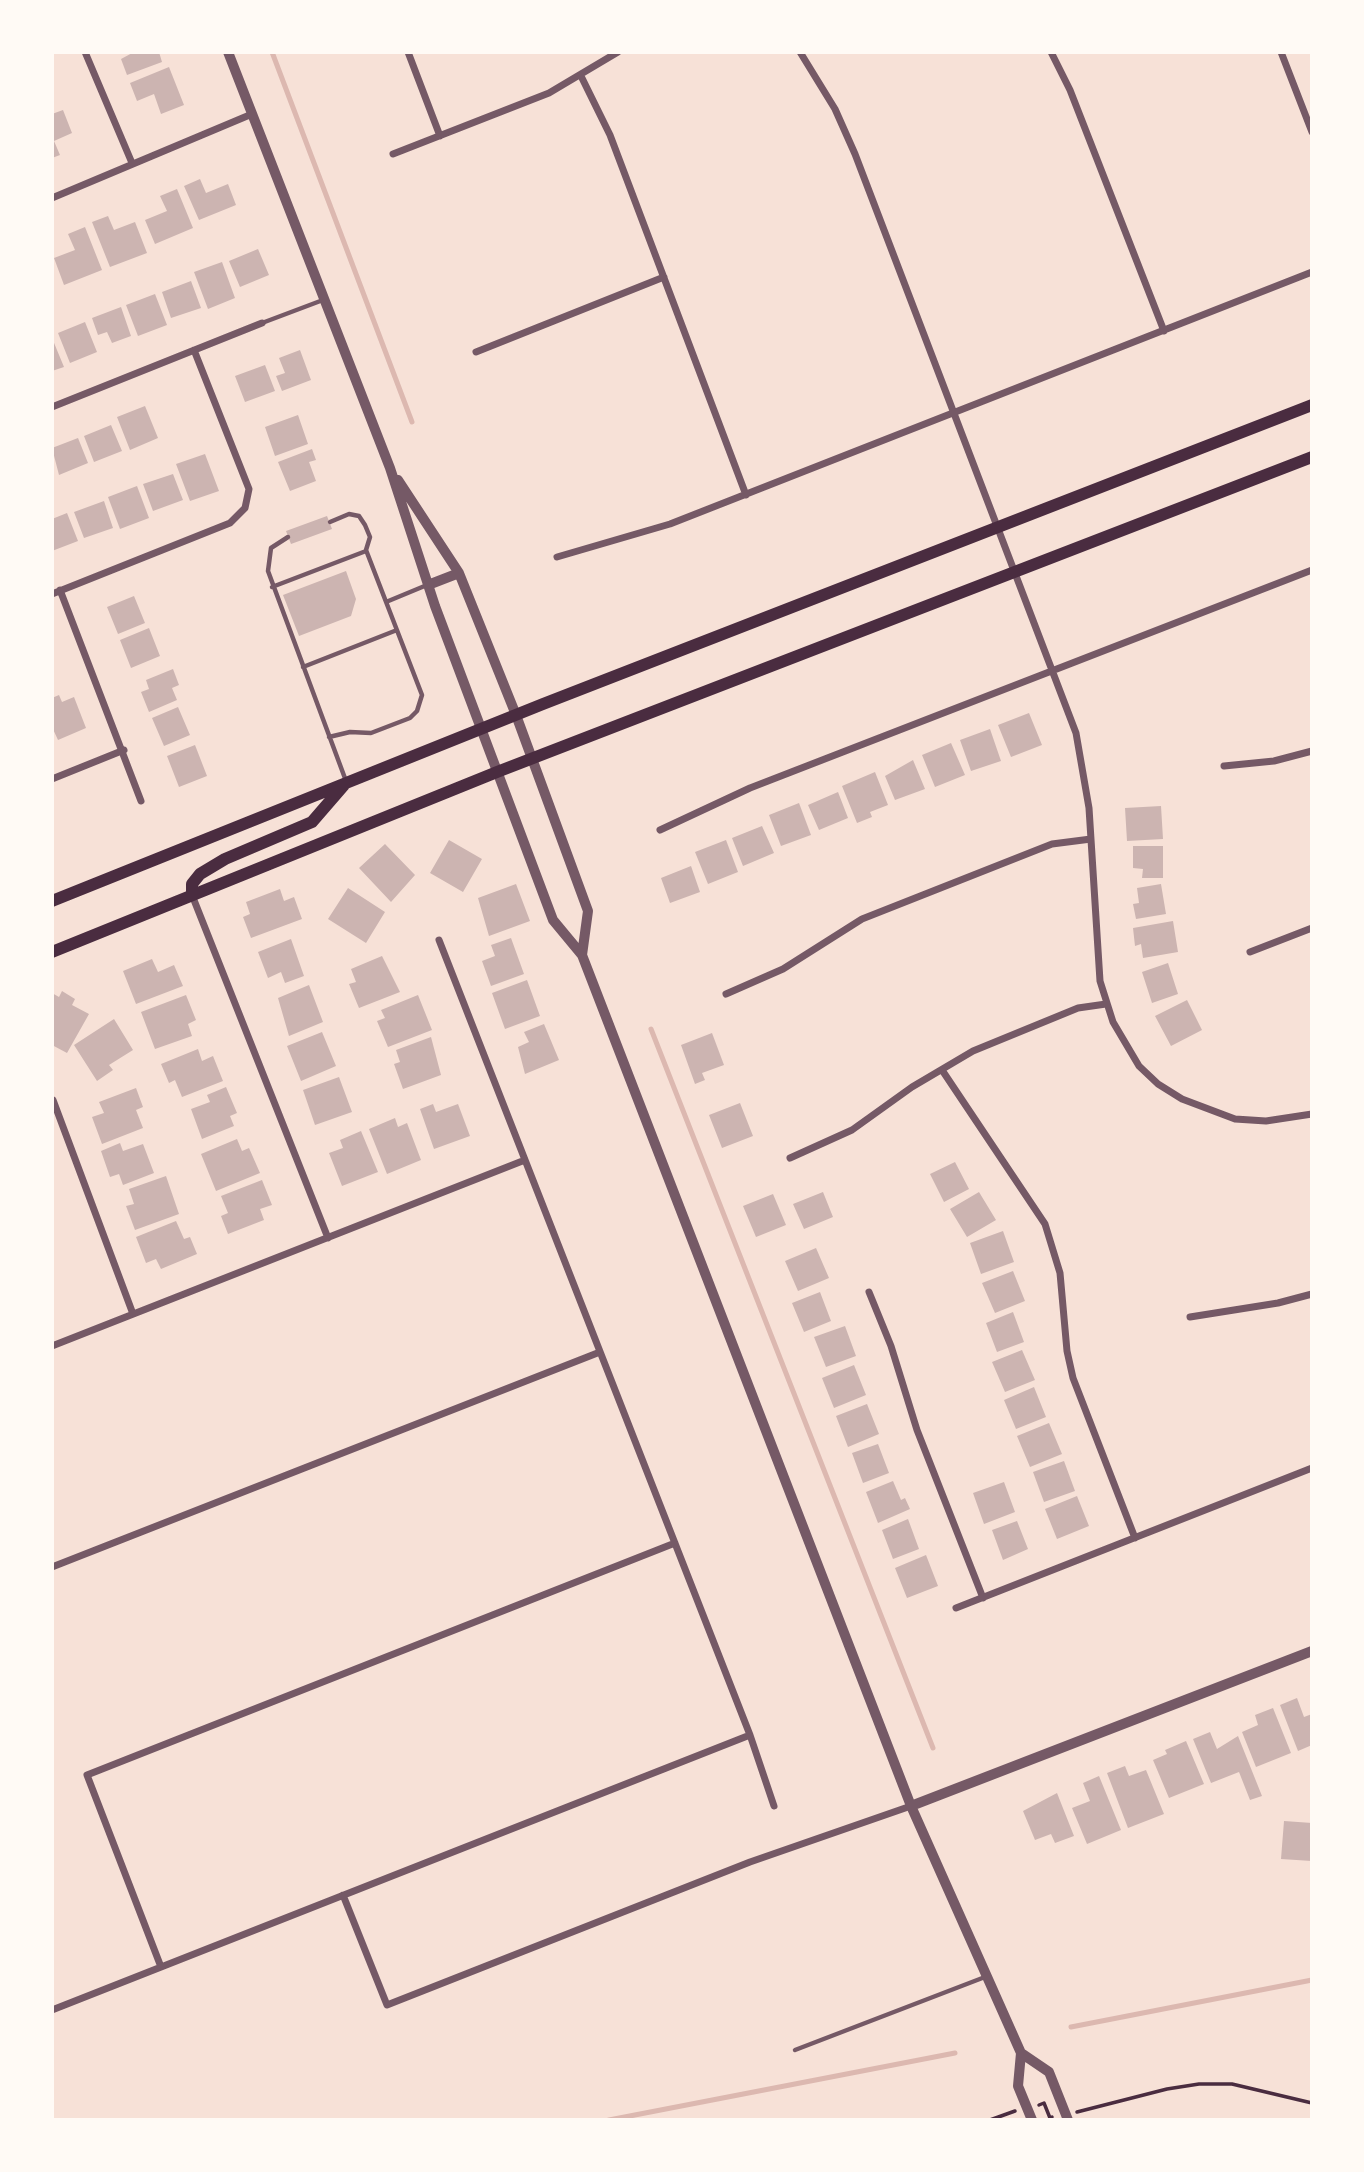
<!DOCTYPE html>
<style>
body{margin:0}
#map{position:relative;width:1364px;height:2172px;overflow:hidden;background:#f7e1d7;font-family:"Sofia Sans Condensed",sans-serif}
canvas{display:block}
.frame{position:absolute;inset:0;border:54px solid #fffaf5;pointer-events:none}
</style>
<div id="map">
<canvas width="1364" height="2172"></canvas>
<div class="frame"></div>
</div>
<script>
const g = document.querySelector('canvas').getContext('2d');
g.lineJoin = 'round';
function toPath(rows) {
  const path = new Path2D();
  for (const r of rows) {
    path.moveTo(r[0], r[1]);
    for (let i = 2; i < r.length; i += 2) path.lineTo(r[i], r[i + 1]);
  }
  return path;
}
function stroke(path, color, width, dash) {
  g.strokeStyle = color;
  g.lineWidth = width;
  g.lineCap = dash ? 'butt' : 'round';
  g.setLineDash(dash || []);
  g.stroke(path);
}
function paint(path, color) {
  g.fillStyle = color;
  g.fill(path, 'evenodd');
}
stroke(toPath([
 [272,52,412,422],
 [651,1029,933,1748],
 [1071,2027,1312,1980],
 [609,2120,955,2053]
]), '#dcb8b0', 5);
paint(toPath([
 [134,52,159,52,162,62,127,75,121,59],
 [169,67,184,105,161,114,154,94,137,101,130,83],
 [63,110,72,133,54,141,60,155,52,158,52,114],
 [200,179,206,193,228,184,236,205,199,220,184,186],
 [177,189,193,228,155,244,145,220,167,211,160,196],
 [108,216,114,230,135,222,147,253,110,267,92,222],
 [85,227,102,270,64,285,54,258,75,250,68,234],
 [258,249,269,275,240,287,229,261],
 [222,262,235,298,208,309,194,272],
 [191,281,201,308,171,318,162,292],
 [155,294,167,325,138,336,126,305],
 [121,307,131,336,112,343,107,332,98,335,92,318],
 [85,322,97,352,70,363,58,333],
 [52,338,64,367,52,371],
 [300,350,311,380,282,391,276,376,285,373,279,358],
 [265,365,275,391,245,402,235,376],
 [145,406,158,438,130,450,117,417],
 [298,415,308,444,275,456,265,427],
 [111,425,122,451,94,462,84,436],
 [78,438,88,463,59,475,52,448],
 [312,449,316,460,309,462,316,481,290,491,278,462],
 [205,454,219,491,190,501,176,464],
 [173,474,183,500,153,511,143,484],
 [137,486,149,518,120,529,108,497],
 [104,501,113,528,84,538,74,512],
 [67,513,78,541,52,551,52,519],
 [327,516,332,529,291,544,286,531],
 [346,571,356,599,351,616,299,636,283,595],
 [134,596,145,623,118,634,107,607],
 [149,628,160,656,131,668,120,640],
 [173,669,179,685,172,688,177,700,149,712,141,692,149,689,146,680],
 [59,695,62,702,74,697,86,728,58,740,52,727,52,698],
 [178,707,190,735,164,746,152,718],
 [1029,713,1042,745,1011,757,998,725],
 [990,729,1001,761,971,771,960,740],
 [951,743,965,775,935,787,922,755],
 [195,745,207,776,179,787,167,756],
 [913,760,925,789,895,800,885,776],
 [875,772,888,805,870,812,872,817,857,823,842,786],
 [838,792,848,818,819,830,808,805],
 [799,803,811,835,781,846,769,815],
 [1161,806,1163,839,1127,841,1125,808],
 [762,826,774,853,743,866,732,838],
 [449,840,482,859,463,892,430,873],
 [726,840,738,872,708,884,695,852],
 [385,844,415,875,391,902,359,868],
 [1133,846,1163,846,1163,878,1142,878,1143,869,1133,868],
 [691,866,700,892,670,903,661,878],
 [516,884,530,921,489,936,478,898],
 [1161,884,1166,914,1136,919,1133,904,1139,903,1137,888],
 [348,888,385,912,366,943,328,919],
 [280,889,284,901,294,897,302,919,251,938,243,917,250,914,246,902],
 [1173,921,1178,952,1143,958,1141,944,1135,946,1133,928],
 [511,938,524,974,491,986,482,961,495,956,491,945],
 [291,939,304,976,285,983,281,972,268,978,258,952],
 [382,956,400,992,359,1008,349,984,356,982,351,969],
 [152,959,158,972,174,965,183,986,136,1004,123,971],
 [1168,963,1178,994,1152,1003,1142,972],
 [527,980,540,1016,505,1029,492,993],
 [309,985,323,1022,289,1036,278,998],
 [62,991,75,999,72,1005,89,1014,67,1053,52,1045,52,993,59,997],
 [186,995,196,1020,188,1024,192,1036,155,1049,141,1012],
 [418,995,432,1030,388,1047,377,1021,385,1018,381,1010],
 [1187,1000,1202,1030,1171,1046,1155,1016],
 [114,1019,133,1050,109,1065,113,1070,97,1081,74,1045],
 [544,1024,559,1060,525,1074,518,1047,529,1042,524,1032],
 [322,1032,336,1066,301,1081,287,1046],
 [712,1033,724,1065,702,1073,705,1080,695,1084,681,1045],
 [431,1037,441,1075,403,1089,394,1064,400,1062,396,1050],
 [198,1049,202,1061,213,1056,223,1081,182,1097,175,1080,169,1083,161,1064],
 [339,1077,352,1112,315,1125,303,1090],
 [226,1087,237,1113,230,1116,234,1126,202,1139,191,1109,210,1102,207,1095],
 [136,1088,143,1107,136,1110,143,1128,102,1144,92,1117,104,1113,99,1102],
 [740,1103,753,1136,722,1148,709,1115],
 [433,1104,436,1112,458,1104,470,1136,434,1149,420,1109],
 [395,1118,398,1127,407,1123,421,1160,387,1174,369,1129],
 [361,1131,378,1172,342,1186,329,1153,343,1148,340,1140],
 [237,1139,242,1151,249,1148,260,1173,216,1191,201,1154],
 [120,1143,123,1151,143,1144,154,1173,123,1185,119,1174,110,1177,101,1151],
 [955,1162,969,1189,944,1202,930,1174],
 [166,1176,179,1214,135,1230,126,1206,134,1204,129,1189],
 [262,1180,272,1205,260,1209,264,1220,228,1234,221,1216,228,1213,221,1196],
 [823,1192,833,1217,804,1229,793,1204],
 [979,1192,996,1220,967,1237,950,1209],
 [773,1194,786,1225,756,1237,743,1206],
 [176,1221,184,1239,190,1237,197,1254,161,1269,156,1259,146,1263,136,1237],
 [1003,1231,1014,1262,981,1274,970,1243],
 [816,1248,829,1278,798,1291,785,1261],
 [1013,1271,1025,1301,995,1313,982,1283],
 [820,1292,831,1321,804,1332,792,1303],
 [1013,1312,1024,1342,997,1352,986,1323],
 [845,1326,856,1356,826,1367,814,1337],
 [1022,1350,1035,1380,1005,1392,992,1362],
 [854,1365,866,1395,834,1408,822,1378],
 [1034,1387,1046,1417,1016,1429,1004,1400],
 [867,1404,879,1434,848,1447,836,1416],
 [1049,1423,1062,1454,1030,1467,1017,1436],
 [878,1444,889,1473,863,1483,852,1453],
 [1064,1461,1075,1491,1044,1502,1033,1472],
 [893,1481,901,1500,905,1498,910,1509,878,1523,866,1492],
 [1004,1482,1015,1512,984,1524,973,1493],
 [1077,1496,1089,1526,1057,1539,1045,1509],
 [908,1519,919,1549,893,1559,882,1530],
 [1017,1521,1028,1549,1003,1560,992,1530],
 [926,1555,938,1586,907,1598,895,1568],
 [1297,1698,1304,1717,1312,1714,1312,1745,1298,1751,1280,1705],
 [1273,1708,1291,1753,1256,1767,1242,1732,1258,1725,1255,1715],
 [1210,1732,1217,1749,1238,1736,1262,1796,1250,1800,1239,1772,1211,1783,1193,1739],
 [1186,1741,1204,1784,1169,1798,1153,1760,1167,1754,1165,1750],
 [1125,1766,1129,1776,1146,1770,1164,1814,1128,1828,1107,1773],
 [1099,1776,1121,1830,1087,1844,1072,1808,1090,1801,1083,1783],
 [1057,1793,1074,1836,1055,1843,1051,1834,1035,1840,1023,1811],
 [1284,1821,1312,1823,1312,1861,1281,1859]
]), '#ccb4b1');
stroke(toPath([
 [1039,2105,1044,2103,1050,2118,1052,2117],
 [1077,2112,1167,2089,1199,2084,1232,2084,1312,2103],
 [990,2120,1015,2111]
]), '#4a2c40', 3.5);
stroke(toPath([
 [262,323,323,300],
 [288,537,271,548,268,571,346,781],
 [272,587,366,551],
 [386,602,427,585],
 [303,667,397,630],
 [329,737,350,732,371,733,410,718,417,711,422,695,366,550,370,537,365,525,359,516,349,514,330,522],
 [795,2050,985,1977]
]), '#755966', 4.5);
stroke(toPath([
 [85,52,132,163],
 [408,52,440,136],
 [800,52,835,109,855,154,1076,733,1089,808,1100,981,1113,1022,1139,1066,1158,1084,1182,1099,1235,1119,1266,1121,1312,1114],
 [1051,52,1070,90,1164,331],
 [1281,52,1312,132],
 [581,76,610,135,746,495],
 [393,154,549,93,618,52],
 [52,198,252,114],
 [476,352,664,277],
 [52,407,262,323],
 [557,557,670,524,1312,272],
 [60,590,141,801],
 [52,594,230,523,245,508,249,489,194,350],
 [1224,766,1274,761,1312,751],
 [52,779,124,750],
 [660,830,750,788,1312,570],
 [192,895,328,1238],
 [439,940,750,1735,774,1806],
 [1250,952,1312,928],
 [726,994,783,969,862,919,1052,844,1091,839],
 [942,1070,1045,1224,1060,1273,1067,1351,1073,1378,1135,1538],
 [53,1100,133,1314],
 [790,1158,852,1130,912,1087,973,1051,1078,1008,1106,1004],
 [869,1292,891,1346,917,1430,983,1598],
 [1190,1317,1278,1303,1312,1294],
 [52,1346,525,1160],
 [52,1567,600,1352],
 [956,1608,1312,1468],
 [343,1895,387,2005,750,1862,911,1806],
 [161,1967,87,1775,675,1543],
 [52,2010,750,1735]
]), '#755966', 7);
stroke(toPath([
 [228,52,390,468,435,606,553,920,582,955,911,1806,1021,2053,1018,2086,1032,2120],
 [398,480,459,573,516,715,588,911,582,955],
 [428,585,459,573],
 [911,1806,1312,1651],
 [1021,2053,1049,2072,1068,2120]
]), '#755966', 10);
stroke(toPath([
 [192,895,192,884,200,874,225,859,312,822,344,785],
 [52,901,543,704,1312,405],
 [52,952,497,772,1312,457]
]), '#4a2c40', 12);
</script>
